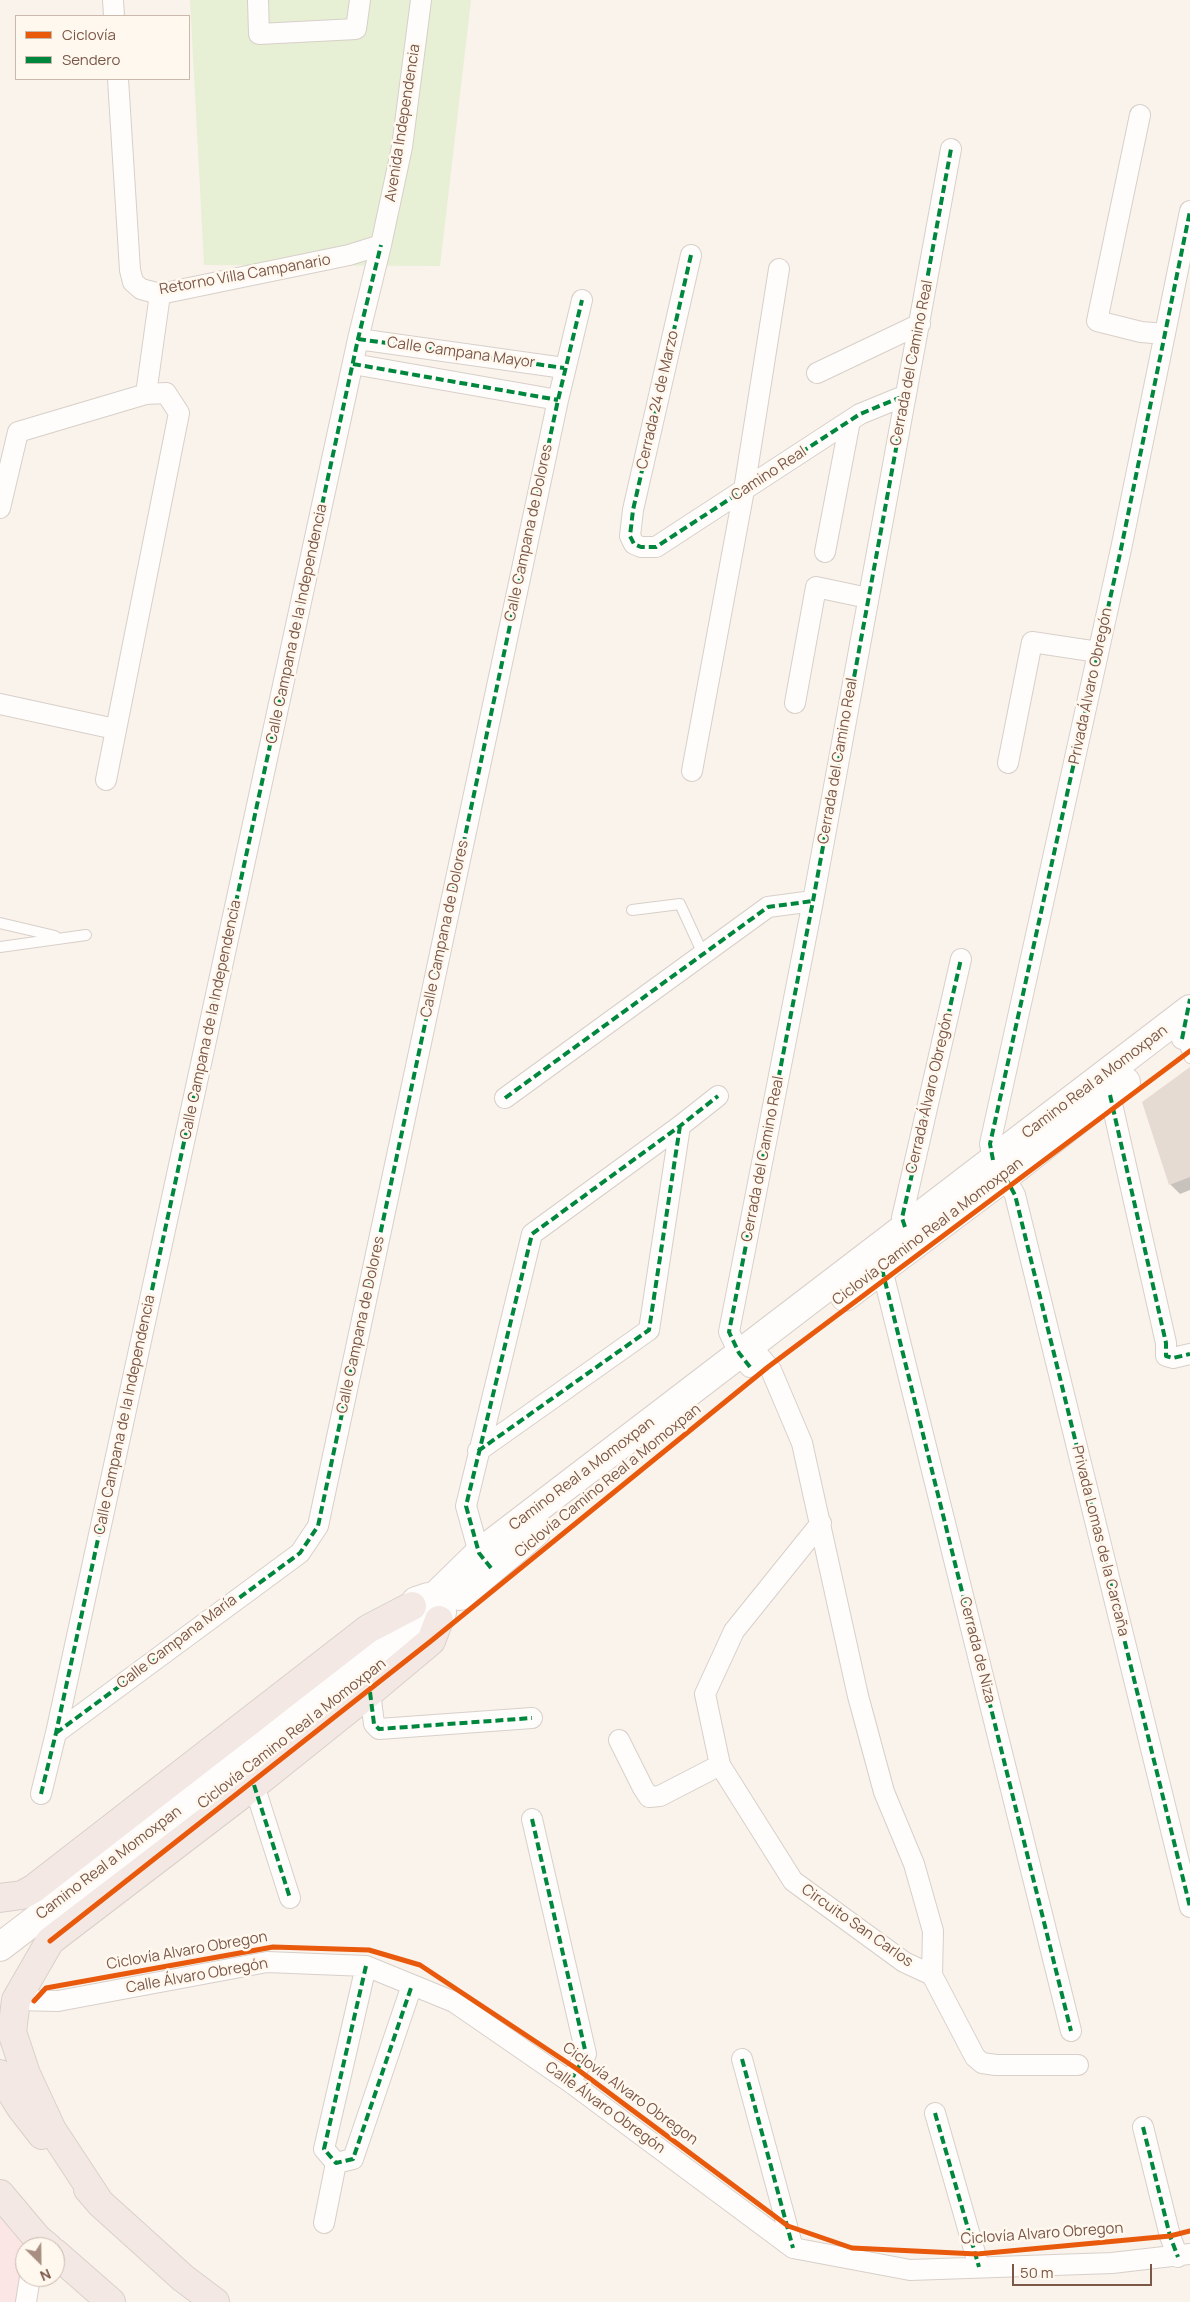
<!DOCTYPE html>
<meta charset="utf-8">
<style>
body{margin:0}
#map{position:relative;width:1190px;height:2302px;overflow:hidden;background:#f9f3ec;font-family:Manrope,sans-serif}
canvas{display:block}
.legend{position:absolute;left:15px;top:15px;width:175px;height:65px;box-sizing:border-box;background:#fff8ef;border:1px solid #cab8ac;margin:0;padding:6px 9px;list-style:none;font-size:15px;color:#7b5748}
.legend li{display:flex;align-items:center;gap:10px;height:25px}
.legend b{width:25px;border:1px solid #cab8ac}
.north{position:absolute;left:15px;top:2237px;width:50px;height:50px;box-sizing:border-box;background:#fff8ef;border:1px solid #cab8ac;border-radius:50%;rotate:157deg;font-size:14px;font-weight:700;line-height:20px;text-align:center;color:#7b5748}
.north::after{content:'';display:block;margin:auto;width:18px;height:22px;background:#a78e81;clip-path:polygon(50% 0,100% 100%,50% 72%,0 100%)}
.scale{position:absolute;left:1012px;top:2264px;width:140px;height:22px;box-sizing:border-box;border:2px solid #7b5748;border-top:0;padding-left:6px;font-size:15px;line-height:18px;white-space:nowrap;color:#7b5748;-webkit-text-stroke:4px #fff8ef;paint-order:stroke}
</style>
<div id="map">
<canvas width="1190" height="2302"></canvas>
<ul class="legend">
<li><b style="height:6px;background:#e8590c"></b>Ciclovía</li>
<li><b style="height:6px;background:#00873e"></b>Sendero</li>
</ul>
<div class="north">N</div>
<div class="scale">50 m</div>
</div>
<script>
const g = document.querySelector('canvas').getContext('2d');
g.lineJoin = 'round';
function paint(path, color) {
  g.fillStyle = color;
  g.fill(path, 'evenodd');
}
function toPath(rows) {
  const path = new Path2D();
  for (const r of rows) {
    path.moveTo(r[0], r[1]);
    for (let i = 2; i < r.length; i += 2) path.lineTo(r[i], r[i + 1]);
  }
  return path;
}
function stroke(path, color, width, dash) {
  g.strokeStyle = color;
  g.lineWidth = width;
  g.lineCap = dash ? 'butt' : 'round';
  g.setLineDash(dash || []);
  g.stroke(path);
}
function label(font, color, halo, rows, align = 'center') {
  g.font = font + ' Manrope,sans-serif';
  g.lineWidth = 5;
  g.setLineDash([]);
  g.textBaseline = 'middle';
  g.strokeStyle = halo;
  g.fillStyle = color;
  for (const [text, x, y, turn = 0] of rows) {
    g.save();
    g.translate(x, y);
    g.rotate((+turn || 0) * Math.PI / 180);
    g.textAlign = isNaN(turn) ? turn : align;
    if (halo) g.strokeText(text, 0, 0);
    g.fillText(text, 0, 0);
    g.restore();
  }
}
paint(toPath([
 [0,2216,37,2238,35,2247,25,2247,25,2302,0,2302]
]), '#fbe5e5');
paint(toPath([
 [190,0,471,0,440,266,204,265]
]), '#e7f0d5');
paint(toPath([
 [1190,1069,1190,1190,1180,1194,1170,1184]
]), '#0003');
paint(toPath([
 [1190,1067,1190,1177,1169,1185,1142,1102]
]), '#e6dbd3');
const lane = toPath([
 [632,910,680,904,703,954],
 [0,923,55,936],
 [0,947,86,935],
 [1182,1039,1190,1058]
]);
const street = toPath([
 [113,0,114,16],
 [258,0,259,34,356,29,360,0],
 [118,79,130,270,133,282,141,289,160,294,349,255,381,245],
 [1140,115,1097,321,1141,332,1165,334],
 [691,255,633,510,630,536,634,544,641,547,656,547,860,414,904,396],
 [358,339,564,368],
 [353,364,558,400],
 [817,373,920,324],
 [0,508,18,432,146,394],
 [825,552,850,421],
 [795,703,816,587,868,598],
 [0,704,115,729],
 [1008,763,1032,642,1098,652],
 [692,771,744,490,779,269],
 [106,780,179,413,166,393,146,394,160,294],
 [1182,1039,1189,1006],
 [1110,1095,1166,1343,1166,1356,1173,1358,1190,1354],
 [505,1098,768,907,813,901],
 [993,1160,990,1144,1121,549,1190,211],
 [1005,1177,1015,1195,1190,1907],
 [905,1227,902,1218,961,959],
 [882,1269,1071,2031],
 [750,1345,771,1370,802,1443,858,1696,884,1792,914,1864,933,1931,932,1975,975,2057,982,2063,996,2065,1078,2065],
 [750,1367,739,1353,729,1332,813,901,951,149],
 [478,1451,649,1330,680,1126],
 [821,1523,734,1631,705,1694,720,1765,793,1881,904,1962,932,1975],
 [486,1563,479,1553,466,1506,532,1234,680,1126,718,1096],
 [370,1692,374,1724,379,1729,532,1718],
 [56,1733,300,1553,318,1526,558,400,582,300],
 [619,1740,643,1788,649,1797,660,1796,720,1765],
 [254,1785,290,1898],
 [41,1794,56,1733,358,339,381,245,402,147,421,0],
 [532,1819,586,2054,570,2082],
 [16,2000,58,2001,267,1962,366,1966,454,2002,570,2082,793,2248,910,2270,1112,2263,1190,2254],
 [742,2059,793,2248],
 [935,2113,979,2267],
 [1143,2127,1170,2236,1178,2257],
 [336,2163,324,2149,366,1966],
 [336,2163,353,2159,412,1985],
 [324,2223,336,2163],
 [26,2302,30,2277]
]);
const secondary = toPath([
 [845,1297,1005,1177,1126,1082],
 [460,1596,536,1532],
 [433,1598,479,1553,1190,1009],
 [0,1947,269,1741,382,1651,419,1626,430,1627,436,1624,439,1620,442,1612,438,1602,428,1597,416,1601,411,1610,411,1621,382,1651]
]);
const highway = toPath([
 [0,1898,22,1895,33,1889,368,1629,412,1606],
 [0,2074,21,2108,42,2135],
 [88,2189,100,2203,183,2278,215,2302],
 [0,2194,37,2238,48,2247],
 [100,2203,52,2130,26,2074,12,2032,16,2000,50,1941,254,1785,370,1692,431,1641,439,1620],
 [55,2253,111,2302]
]);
stroke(lane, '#d8cfc9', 12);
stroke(street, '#d8cfc9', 22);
stroke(secondary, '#dad0ca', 30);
stroke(highway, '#dad0c9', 30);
stroke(lane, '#fefdfc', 10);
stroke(street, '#fefdfc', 20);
stroke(secondary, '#fefdfc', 28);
stroke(highway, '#f3e8e4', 28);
stroke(toPath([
 [691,255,633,510,630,536,634,544,641,547,656,547,860,414,904,396],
 [358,339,564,368],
 [353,364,558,400],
 [1182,1039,1190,999],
 [1110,1095,1166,1343,1166,1356,1173,1358,1190,1354],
 [505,1098,768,907,813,901],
 [993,1160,990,1144,1121,549,1190,211],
 [1005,1177,1015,1195,1190,1907],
 [905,1227,902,1218,961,959],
 [882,1269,1071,2031],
 [750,1367,739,1353,729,1332,813,901,951,149],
 [478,1451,649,1330,680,1126],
 [491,1568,479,1553,466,1506,532,1234,680,1126,718,1096],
 [370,1692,374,1724,379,1729,532,1718],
 [56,1733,300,1553,318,1526,558,400,582,300],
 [254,1785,290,1898],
 [41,1794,56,1733,358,339,381,245],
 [532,1819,586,2054,570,2082],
 [366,1966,324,2149,336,2163,353,2159,412,1985],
 [742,2059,793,2248],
 [935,2113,979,2267],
 [1143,2127,1170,2236,1178,2257]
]), '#00873e', 4, [8, 4]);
stroke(toPath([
 [50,1941,431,1641,768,1367,1190,1051],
 [34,2001,46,1988,273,1947,369,1950,420,1965,577,2069,788,2226,852,2248,977,2254,1170,2236,1190,2231]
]), '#e8590c', 5);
label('15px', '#7b5748', '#fff8ef', [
 ["Avenida Independencia",403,123,-81],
 ["Retorno Villa Campanario",245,275,-10],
 ["Calle Campana Mayor",461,353,8],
 ["Cerrada del Camino Real",912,363,-79],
 ["Cerrada 24 de Marzo",658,400,-77],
 ["Camino Real",769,474,-33],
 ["Calle Campana de Dolores",529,533,-78],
 ["Calle Campana de la Independencia",297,624,-78],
 ["Privada Álvaro Obregón",1091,686,-78],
 ["Cerrada del Camino Real",838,761,-80],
 ["Calle Campana de Dolores",445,929,-78],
 ["Calle Campana de la Independencia",211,1020,-78],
 ["Camino Real a Momoxpan",1095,1082,-37],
 ["Cerrada Álvaro Obregón",930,1093,-77],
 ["Cerrada del Camino Real",763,1159,-79],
 ["Ciclovía Camino Real a Momoxpan",928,1232,-37],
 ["Calle Campana de Dolores",361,1325,-78],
 ["Calle Campana de la Independencia",125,1415,-78],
 ["Camino Real a Momoxpan",582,1474,-37],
 ["Ciclovía Camino Real a Momoxpan",608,1481,-39],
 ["Privada Lomas de la Carcaña",1100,1541,76],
 ["Calle Campana María",177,1642,-37],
 ["Cerrada de Niza",977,1650,76],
 ["Ciclovía Camino Real a Momoxpan",292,1734,-38],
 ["Camino Real a Momoxpan",109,1863,-37],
 ["Circuito San Carlos",857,1926,35],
 ["Ciclovía Alvaro Obregon",187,1951,-10],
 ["Calle Álvaro Obregón",197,1976,-10],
 ["Ciclovía Alvaro Obregon",630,2094,36],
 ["Calle Álvaro Obregón",605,2108,36],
 ["Ciclovía Alvaro Obregon",1042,2234,-4]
]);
</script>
